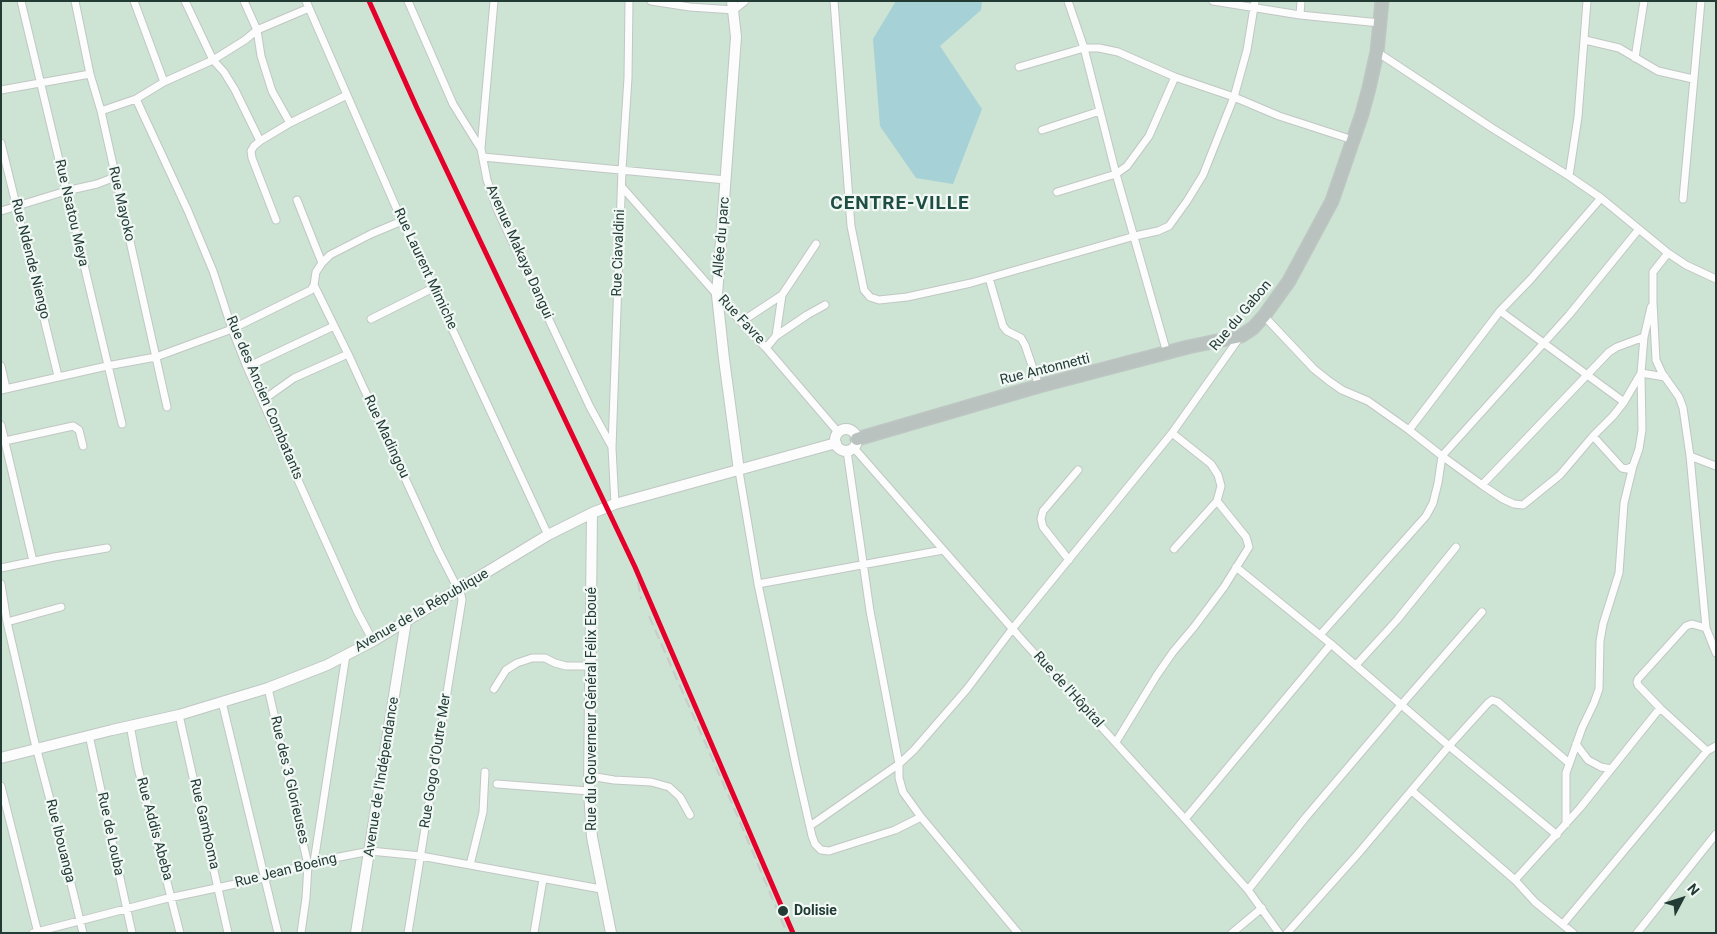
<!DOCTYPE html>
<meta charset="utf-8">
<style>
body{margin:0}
#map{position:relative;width:1717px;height:934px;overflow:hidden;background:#e4eae7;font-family:Roboto,sans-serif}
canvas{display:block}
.frame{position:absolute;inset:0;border:2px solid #223c35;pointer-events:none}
.north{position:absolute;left:1657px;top:874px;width:50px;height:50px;-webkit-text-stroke:4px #f2f8f5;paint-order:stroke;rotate:50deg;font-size:14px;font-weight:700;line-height:20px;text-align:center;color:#223c35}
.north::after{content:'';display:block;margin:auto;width:18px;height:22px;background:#223c35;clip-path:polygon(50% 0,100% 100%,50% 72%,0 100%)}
</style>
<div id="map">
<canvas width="1717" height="934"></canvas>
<div class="frame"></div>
<div class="north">N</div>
</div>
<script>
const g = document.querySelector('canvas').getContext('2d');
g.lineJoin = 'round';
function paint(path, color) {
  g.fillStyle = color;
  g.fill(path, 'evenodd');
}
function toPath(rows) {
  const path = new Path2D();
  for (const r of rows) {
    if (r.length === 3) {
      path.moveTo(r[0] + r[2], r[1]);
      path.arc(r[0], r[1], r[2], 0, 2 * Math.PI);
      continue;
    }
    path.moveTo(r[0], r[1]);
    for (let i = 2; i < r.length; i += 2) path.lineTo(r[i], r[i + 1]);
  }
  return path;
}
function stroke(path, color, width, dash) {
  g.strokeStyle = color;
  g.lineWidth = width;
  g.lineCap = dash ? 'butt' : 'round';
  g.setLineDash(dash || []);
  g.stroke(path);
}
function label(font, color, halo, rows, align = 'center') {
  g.font = font + ' Roboto,sans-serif';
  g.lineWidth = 4.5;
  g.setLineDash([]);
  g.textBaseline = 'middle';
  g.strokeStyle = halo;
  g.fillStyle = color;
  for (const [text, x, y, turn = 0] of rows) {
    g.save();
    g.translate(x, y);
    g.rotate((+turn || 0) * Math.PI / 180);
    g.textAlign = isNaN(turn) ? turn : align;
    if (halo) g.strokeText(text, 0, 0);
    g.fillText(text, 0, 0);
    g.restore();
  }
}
paint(toPath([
 [1,1,1716,1,1716,933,1,933]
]), '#cde3d3');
paint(toPath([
 [896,1,982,1,981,10,940,46,982,109,953,184,916,178,880,126,873,39]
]), '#a5d1d7');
const street = toPath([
 [21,1,122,424],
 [75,1,90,74,101,111,167,407],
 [134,1,164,82],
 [185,1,213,60,224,72,235,90,260,141,290,123,347,95],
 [244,1,257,30,261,56,272,91,290,123],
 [306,1,402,221,548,535],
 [408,1,453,104,481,149,487,180,497,209,590,407,612,447],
 [651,1,690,7,734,10,745,1],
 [834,1,851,226,864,290,870,297,879,300,907,297,971,283,1135,236,1158,231,1169,226,1187,201,1203,175,1234,97,1279,116,1353,140],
 [1068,1,1084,48,1116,174,1167,353],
 [1213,1,1300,15,1380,23],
 [1587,1,1578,117,1569,176,1601,198,1668,253,1653,272,1653,302,1656,360,1662,373,1679,397,1683,408,1690,456,1706,628,1716,653],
 [1300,15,1301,1],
 [1585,40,1619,48,1658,71,1693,79],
 [1377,52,1492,128,1569,176],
 [1635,58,1644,1],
 [1019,67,1084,48,1099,48,1118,52,1175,77,1234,97,1247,50,1255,1],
 [1,90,90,74],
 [136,99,188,211,213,271,232,329,247,367,357,611,373,641],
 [101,111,136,99,164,82,213,60,245,40,257,30,309,8],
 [1042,130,1100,111],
 [260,141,254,146,251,151,252,158,276,220],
 [1,143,58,376],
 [481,148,494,1],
 [483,157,726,180],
 [622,187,741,322,766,348,838,432],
 [1057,192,1116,174,1127,166,1149,136,1175,77],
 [1683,199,1701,1],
 [297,200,322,263],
 [1,211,66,191,97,184,115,177],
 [1668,253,1686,265,1716,279],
 [989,278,1003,326,1007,331,1021,338,1025,345,1039,386],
 [314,285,348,354,438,550,461,595,462,600,408,933],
 [1500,311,1624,402,1641,373,1665,377],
 [1264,316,1314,369,1329,381,1342,390,1368,401,1409,430,1442,456,1482,485,1503,499,1514,504,1523,505,1560,475,1593,436,1613,416,1624,402],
 [371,319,433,288],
 [741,322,782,295,816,244],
 [776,336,807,315,825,305],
 [766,348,776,336,782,295],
 [1,366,6,388],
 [247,367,334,326],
 [1,390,107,366,156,357,232,329,311,290,314,285,316,272,322,263,330,255,371,234,402,221],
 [263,400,294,378,348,354],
 [1,425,33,561],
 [1409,430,1500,311,1530,280,1601,198],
 [1593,436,1622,468,1627,469,1633,466],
 [5,441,73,426,79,430,83,446],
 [854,448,1024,642,1185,819,1248,890,1279,933],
 [847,451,870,611,899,764,899,778,903,792,921,817,1018,933],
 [1690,456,1716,466],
 [739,471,758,584,796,766,812,836,815,844,821,850,829,851,895,830,921,817],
 [1482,485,1609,352,1617,347,1644,337],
 [615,504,612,448,622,170,628,78,629,1],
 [1174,549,1217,501],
 [1069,560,1043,527,1041,519,1043,511,1078,470],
 [1236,567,1331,644,1449,746,1557,835],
 [1,568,54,557,107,548],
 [1,584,7,622,34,739,60,838,83,933],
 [758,584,943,550],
 [7,622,61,607],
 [1320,635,1426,516,1433,503,1438,483,1442,456,1569,315,1639,229],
 [1356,665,1397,620,1456,547],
 [268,688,308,865,306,898,301,933],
 [494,689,506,670,517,663,532,658,545,658,555,663,566,666,590,666],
 [222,702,278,933],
 [1660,708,1638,685,1637,682,1638,679,1686,626,1692,624,1706,628],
 [179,715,228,933],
 [130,725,138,768,180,933],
 [89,735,132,933],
 [1116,742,1157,675,1173,652,1194,627,1224,587,1249,547,1246,537,1217,501,1221,486,1218,475,1211,464,1172,433],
 [1576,744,1588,760,1601,767,1611,769],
 [590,776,614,780,651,782,669,787,680,797,690,815],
 [497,784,589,791],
 [1,786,38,933],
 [1412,791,1515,880,1535,902,1573,933],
 [1185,819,1331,644],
 [1566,824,1566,773,1582,728,1594,703,1599,689,1600,641,1603,624,1619,573,1624,503,1633,466,1639,449,1642,430,1641,373,1644,337,1651,307],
 [810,826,899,764,914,750,967,689,1013,628,1172,433,1240,337],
 [314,862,346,655],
 [470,865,483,812,485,772],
 [1515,880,1580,808,1660,708,1707,751],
 [1248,890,1306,817,1402,704,1482,612],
 [1563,924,1707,751,1716,746],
 [33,933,164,899,264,878,314,862,370,851,421,856,601,889],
 [534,933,543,879],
 [1232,933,1262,908],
 [1287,933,1357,855,1449,746,1488,703,1492,700,1498,702,1569,763],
 [1637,933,1716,834]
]);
const secondary = toPath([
 [732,1,736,37,717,295,724,359,739,471],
 [846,440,11],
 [592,513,589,791,592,837,611,933],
 [1,758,112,730,179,715,268,688,327,665,373,641,548,535,592,513,615,504,836,443],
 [356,933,406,621]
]);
const highway = toPath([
 [857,439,1039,386,1188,347,1241,336,1253,328,1264,316,1289,281,1332,201,1362,114,1369,88,1377,52,1382,1]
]);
stroke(street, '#c1c7c4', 9);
stroke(secondary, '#bfc7c4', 12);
stroke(highway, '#bdc6c2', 15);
stroke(street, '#fbfcfb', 7);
stroke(secondary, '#fbfcfb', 10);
stroke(highway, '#bac2c0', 12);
stroke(toPath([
 [635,567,641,599],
 [649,616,734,808,787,933]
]), '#c7cbc9', 2, [10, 5]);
stroke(toPath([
 [369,1,417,108,635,567,793,933]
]), '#e4002b', 5);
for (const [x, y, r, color] of [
 [783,911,6,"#223c35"]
]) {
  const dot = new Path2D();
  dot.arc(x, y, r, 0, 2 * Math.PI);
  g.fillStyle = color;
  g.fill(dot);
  stroke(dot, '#f2f8f5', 2);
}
label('14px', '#223c35', '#f2f8f5', [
 ["Rue Mayoko",121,204,77],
 ["Rue Nsatou Meya",71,213,77],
 ["Allée du parc",722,237,-85],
 ["Avenue Makaya Dangui",519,252,66],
 ["Rue Ciavaldini",619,253,-88],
 ["Rue Ndende Niengo",30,259,76],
 ["Rue Laurent Mimiche",425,269,65],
 ["Rue du Gabon",1241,316,-50],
 ["Rue Favre",741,320,47],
 ["Rue Antonnetti",1045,370,-14],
 ["Rue des Ancien Combatants",264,398,67],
 ["Rue Madingou",386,437,65],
 ["Avenue de la République",422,611,-30],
 ["Rue de l'Hôpital",1068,690,48],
 ["Rue du Gouverneur Général Félix Eboué",592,709,-90],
 ["Rue Gogo d'Outre Mer",436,761,-81],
 ["Avenue de l'Indépendance",382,777,-81],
 ["Rue des 3 Glorieuses",289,780,77],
 ["Rue Gamboma",204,824,77],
 ["Rue Addis Abeba",154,829,75],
 ["Rue de Louba",110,834,78],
 ["Rue Ibouanga",60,841,76],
 ["Rue Jean Boeing",286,871,-14]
]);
label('bold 14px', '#223c35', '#f2f8f5', [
 ["Dolisie",794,911]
], 'left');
g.letterSpacing = '1px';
label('bold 19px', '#1e4e42', '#f2f8f5', [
 ["CENTRE-VILLE",900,204]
]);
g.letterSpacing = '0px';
</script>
